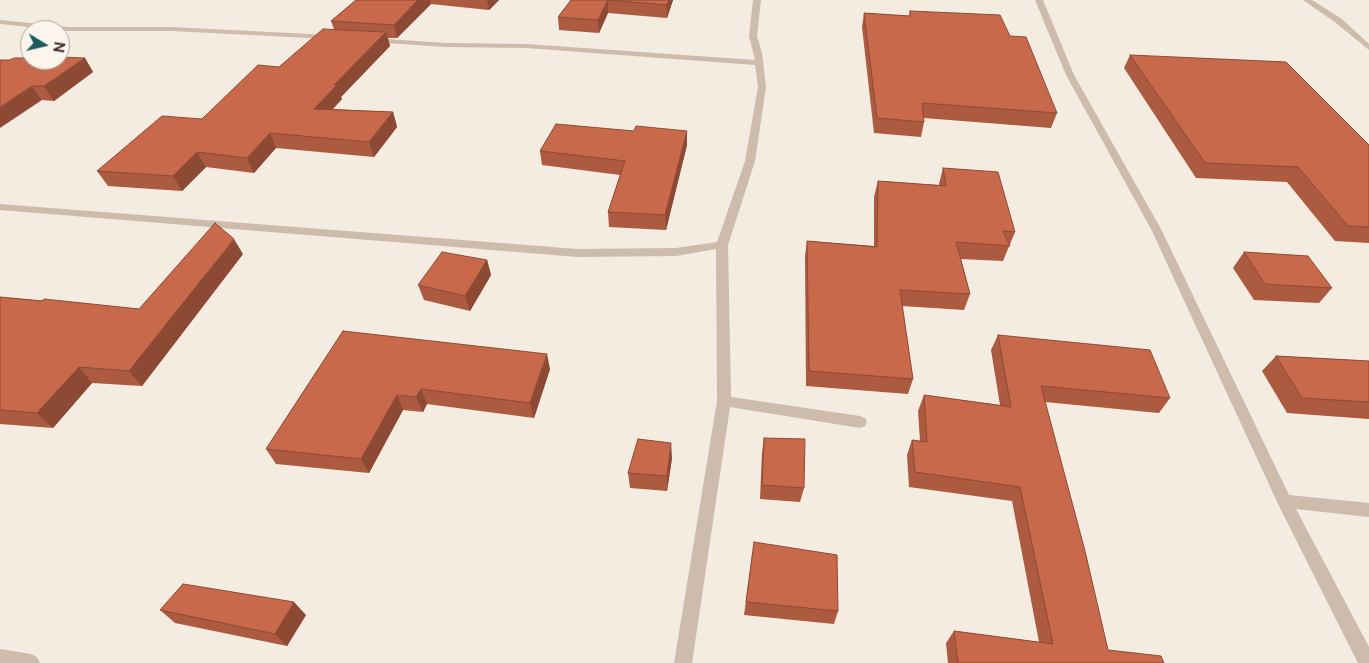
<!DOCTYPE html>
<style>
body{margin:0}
#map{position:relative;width:1369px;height:663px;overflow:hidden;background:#f4ebe1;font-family:"Public Sans",sans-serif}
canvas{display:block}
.north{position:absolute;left:20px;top:20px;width:50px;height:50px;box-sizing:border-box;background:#fbf5ee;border:1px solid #aea6a0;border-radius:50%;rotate:99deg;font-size:14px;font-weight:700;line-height:20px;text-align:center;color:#3b302b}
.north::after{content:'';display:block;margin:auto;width:18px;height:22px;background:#1f5a5e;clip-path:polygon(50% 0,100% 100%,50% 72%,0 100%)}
</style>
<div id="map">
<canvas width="1369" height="663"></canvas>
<div class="north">N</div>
</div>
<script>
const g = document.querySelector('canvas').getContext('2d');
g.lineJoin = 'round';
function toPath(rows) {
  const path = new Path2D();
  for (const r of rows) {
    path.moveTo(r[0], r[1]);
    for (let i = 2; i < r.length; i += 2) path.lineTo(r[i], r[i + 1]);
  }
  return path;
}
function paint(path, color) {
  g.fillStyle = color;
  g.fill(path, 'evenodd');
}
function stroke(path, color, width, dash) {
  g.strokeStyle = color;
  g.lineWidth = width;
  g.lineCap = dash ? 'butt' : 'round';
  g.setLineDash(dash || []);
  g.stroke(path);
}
paint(toPath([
 [753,0,761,0,757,36,762,53,766,87,755,161,728,245,731,397,860,416,865,418,867,422,865,426,860,428,730,407,692,663,674,663,717,401,716,249,676,256,578,257,0,210,0,204,578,249,676,248,717,242,745,161,758,87,755,65,526,48,446,47,372,42,368,40,372,38,446,43,526,44,755,60,749,36,753,0],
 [1035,0,1043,0,1074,75,1161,229,1289,495,1369,503,1369,517,1296,509,1369,647,1369,663,1358,663,1279,506,1151,229,1066,75,1035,0],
 [1303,0,1312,0,1342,19,1369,44,1369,50,1336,23,1303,0],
 [0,20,67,27,172,27,329,35,333,37,329,39,172,31,67,31,0,24,0,20],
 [0,649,31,654,37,657,40,663,0,663,0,649]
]), '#cdbbac');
paint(toPath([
 [356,0,499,0,489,10,431,4,397,38,388,38,390,46,341,97,342,99,333,109,393,112,397,127,374,157,276,148,254,173,206,167,182,191,108,186,97,171,202,119,334,29,331,21],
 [571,0,673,0,667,18,608,13,599,33,559,30,558,17],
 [910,11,1057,113,1051,128,924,118,924,122,921,137,874,133,862,27,864,13,909,16],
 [1130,55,1369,145,1369,243,1335,241,1287,182,1196,178,1124,68],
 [26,58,85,58,93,72,54,101,42,100,10,60],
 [634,131,687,131,687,145,666,230,609,227,608,212,620,175,542,165,540,151],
 [943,168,1015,232,1003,261,961,259,970,294,964,310,902,306,913,379,908,394,806,386,805,256,807,241,874,246,874,197,878,181,939,185,939,184],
 [1244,252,1332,288,1319,303,1254,300,1233,268],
 [243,254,142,386,92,383,53,428,0,424,0,297,139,309],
 [487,260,491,275,470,311,424,300,418,285],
 [343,331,550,369,534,418,427,404,423,412,403,410,369,473,276,464,266,449],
 [998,335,1170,398,1159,413,1045,402,1108,650,1164,663,948,663,946,643,954,631,1039,642,1012,501,909,487,907,455,912,440,920,441,918,411,924,395,1000,405,991,350],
 [1276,356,1369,361,1369,419,1287,413,1262,371],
 [764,438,804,488,800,502,760,499,762,453],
 [672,458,667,491,630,488,628,473],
 [754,542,838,611,834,624,744,615],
 [160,610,306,615,287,646,175,623]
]), '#ac5a40');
paint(toPath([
 [418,0,430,0,431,4,397,38,394,25],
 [487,0,499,0,489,10],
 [608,0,608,13,599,33,598,20],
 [669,0,673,0,667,18,667,5],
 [386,32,390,46,341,97,342,99,320,123,314,109,334,85],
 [85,58,93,72,54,101,44,86],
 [32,86,42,100,0,128,0,107],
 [393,112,397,127,374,157,369,142],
 [687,131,687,145,666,230,665,215],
 [270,133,276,148,254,173,247,158],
 [197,152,206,167,182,191,173,176],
 [234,239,243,254,142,386,129,371],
 [487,260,491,275,470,311,465,296],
 [547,354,550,369,534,418,530,403],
 [79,367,92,383,53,428,37,413],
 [421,389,427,404,423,412,416,397],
 [397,395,403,410,369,473,361,459],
 [671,443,672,458,667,491,667,476],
 [294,602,306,615,287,646,275,634]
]), '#8c4a34');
const building = toPath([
 [356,0,418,0,394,25,331,21,356,0],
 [571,0,669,0,667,5,608,0,598,20,558,17,571,0],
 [910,11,1000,15,1010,36,1026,37,1057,113,922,103,924,122,877,118,864,13,910,16,910,11],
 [323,29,386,32,334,85,337,85,314,109,393,112,369,142,270,133,247,158,197,152,173,176,97,171,162,116,202,119,258,65,279,67,323,29],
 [1130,55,1286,62,1369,145,1369,227,1348,226,1298,167,1205,163,1130,55],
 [30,56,30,60,60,60,60,57,85,58,44,86,32,86,0,107,0,60,10,60,14,58,26,58,30,56],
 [556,124,634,131,636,126,687,131,665,215,608,212,625,161,540,151,556,124],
 [943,168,998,172,1015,232,1003,231,1010,246,956,242,970,294,900,290,913,379,809,371,807,241,877,247,878,181,946,186,943,168],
 [215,223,234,239,129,371,79,367,37,413,0,410,0,297,42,301,44,299,139,309,215,223],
 [442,252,487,260,465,296,418,285,442,252],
 [1244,252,1308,256,1332,288,1265,284,1244,252],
 [343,331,547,354,530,403,421,389,416,397,397,395,361,459,266,449,343,331],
 [998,335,1150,350,1170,398,1041,386,1085,551,1108,650,1161,656,1164,663,958,663,954,631,1053,644,1020,487,915,472,912,440,927,442,924,395,1011,407,998,335],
 [1276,356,1369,361,1369,402,1302,398,1276,356],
 [764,438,805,439,804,488,762,485,764,438],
 [638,439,671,443,667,476,628,473,638,439],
 [754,542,837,555,838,611,746,602,754,542],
 [183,584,294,602,275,634,160,610,183,584]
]);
paint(building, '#c8694b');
stroke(building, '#8c4a34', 1);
</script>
